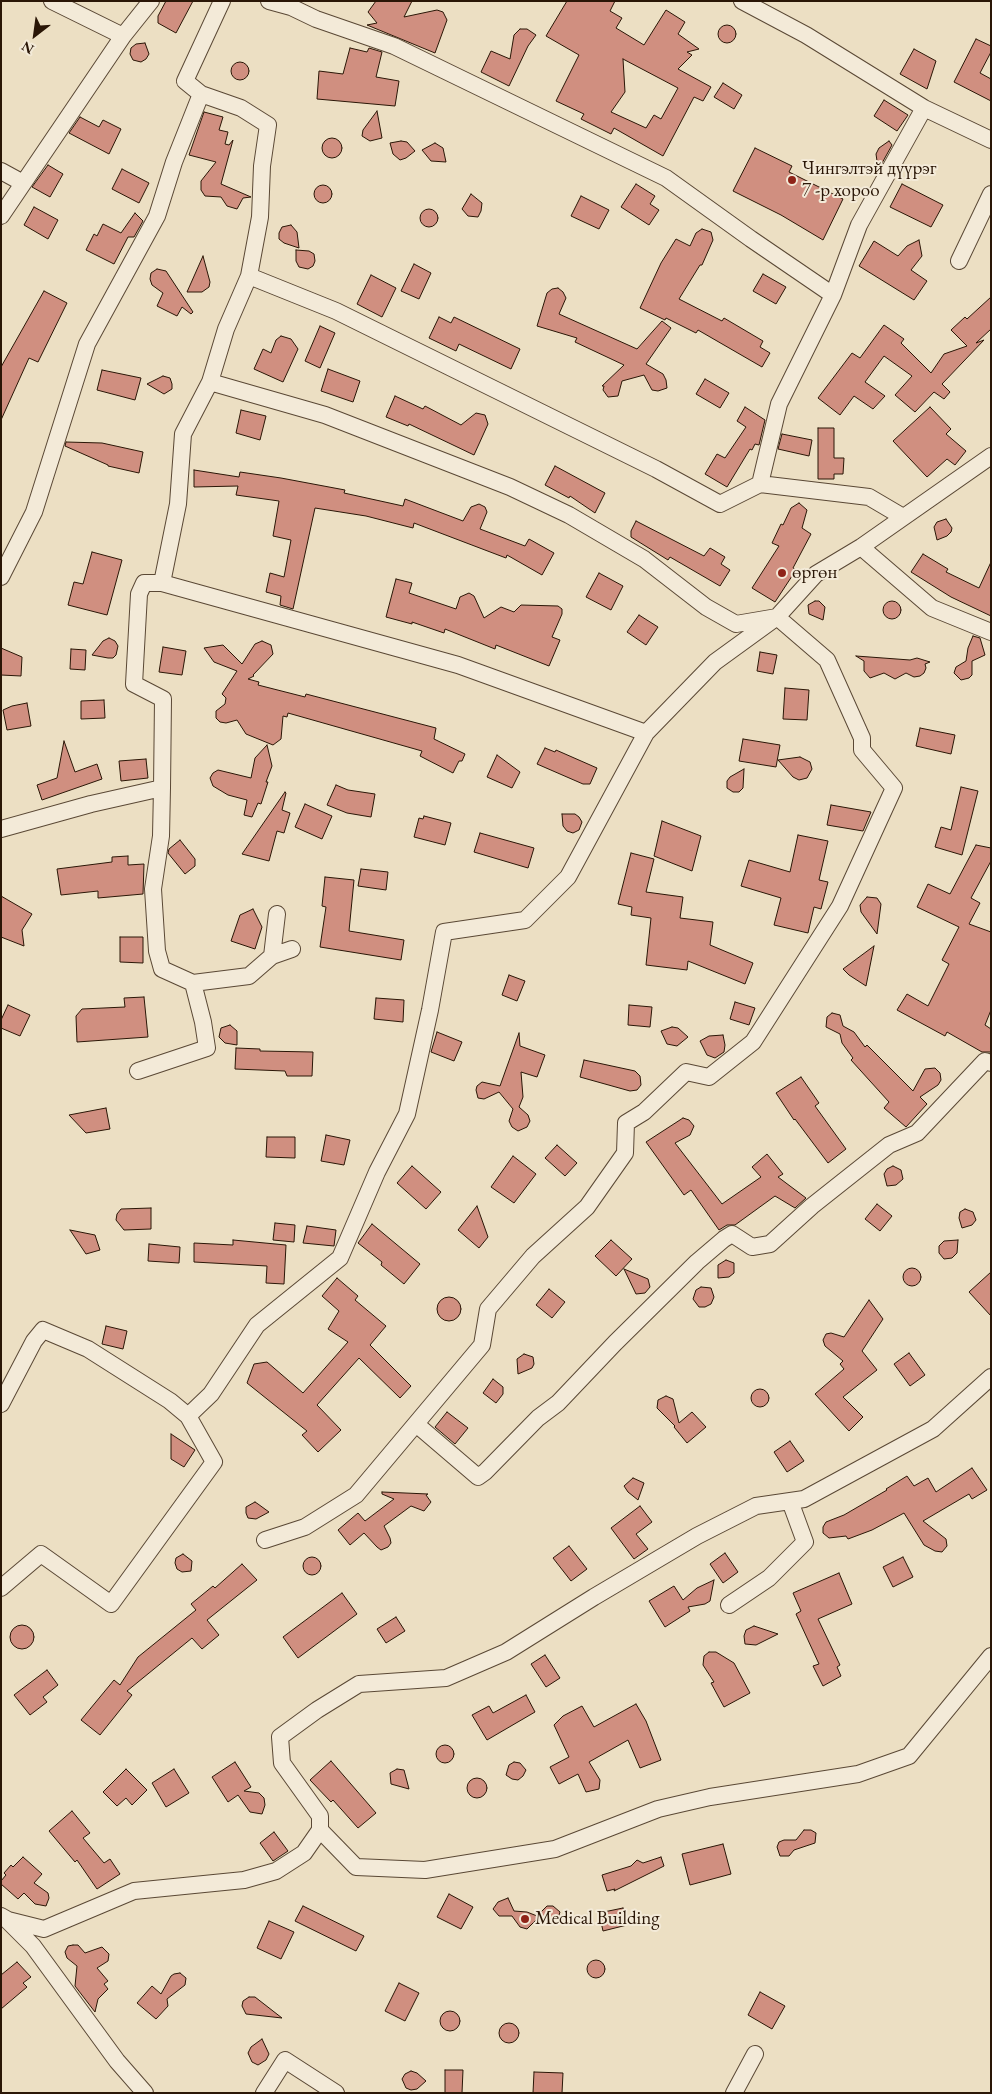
<!DOCTYPE html>
<meta charset="utf-8">
<style>
body{margin:0}
#map{position:relative;width:992px;height:2094px;overflow:hidden;background:#ecdfc3;font-family:"EB Garamond",serif}
canvas{display:block}
.frame{position:absolute;inset:0;border:2px solid #2a1606;pointer-events:none}
.north{position:absolute;left:10px;top:10px;width:50px;height:50px;-webkit-text-stroke:4px #f3ead8;paint-order:stroke;rotate:210deg;font-size:14px;font-weight:700;line-height:20px;text-align:center;color:#2a1606}
.north::after{content:'';display:block;margin:auto;width:18px;height:22px;background:#2a1606;clip-path:polygon(50% 0,100% 100%,50% 72%,0 100%)}
</style>
<div id="map">
<canvas width="992" height="2094"></canvas>
<div class="frame"></div>
<div class="north">N</div>
</div>
<script>
const g = document.querySelector('canvas').getContext('2d');
g.lineJoin = 'round';
function paint(path, color) {
  g.fillStyle = color;
  g.fill(path, 'evenodd');
}
function toPath(rows) {
  const path = new Path2D();
  for (const r of rows) {
    if (r.length === 3) {
      path.moveTo(r[0] + r[2], r[1]);
      path.arc(r[0], r[1], r[2], 0, 2 * Math.PI);
      continue;
    }
    path.moveTo(r[0], r[1]);
    for (let i = 2; i < r.length; i += 2) path.lineTo(r[i], r[i + 1]);
  }
  return path;
}
function stroke(path, color, width, dash) {
  g.strokeStyle = color;
  g.lineWidth = width;
  g.lineCap = dash ? 'butt' : 'round';
  g.setLineDash(dash || []);
  g.stroke(path);
}
function label(font, color, halo, rows, align = 'center') {
  g.font = font + ' "EB Garamond",serif';
  g.lineWidth = 4;
  g.setLineDash([]);
  g.textBaseline = 'middle';
  g.strokeStyle = halo;
  g.fillStyle = color;
  for (const [text, x, y, turn = 0] of rows) {
    g.save();
    g.translate(x, y);
    g.rotate((+turn || 0) * Math.PI / 180);
    g.textAlign = isNaN(turn) ? turn : align;
    if (halo) g.strokeText(text, 0, 0);
    g.fillText(text, 0, 0);
    g.restore();
  }
}
const building = toPath([
 [166,1,193,1,176,33,158,23,158,16,166,1],
 [376,1,412,1,404,17,437,10,443,12,447,20,435,53,367,25,377,23,368,12,376,1],
 [567,1,615,1,610,11,622,18,616,28,644,45,666,10,685,22,678,34,699,49,687,52,692,55,678,69,711,87,703,101,694,97,663,156,614,128,611,134,581,119,584,114,556,101,579,55,546,36,567,1],
 [623,59,678,88,661,119,654,115,646,128,611,112,625,92,623,59],
 [727,34,9],
 [520,29,527,29,536,35,528,46,509,86,481,72,491,51,510,59,514,35,520,29],
 [976,39,991,46,991,52,980,73,991,79,991,101,954,82,976,39],
 [145,43,149,54,146,59,141,62,133,60,130,54,131,48,136,44,145,43],
 [350,48,367,52,369,48,382,52,376,77,399,81,395,106,317,99,319,71,343,74,350,48],
 [914,49,936,61,927,89,900,74,914,49],
 [240,71,9],
 [723,83,742,95,734,109,714,97,723,83],
 [884,100,908,115,897,131,874,116,884,100],
 [377,111,382,138,370,141,362,136,363,130,377,111],
 [204,112,223,117,219,130,228,132,225,144,229,145,233,140,221,184,251,197,243,198,237,209,227,206,221,197,205,196,201,190,201,181,216,162,189,155,204,112],
 [80,117,99,127,103,120,121,129,109,154,69,133,80,117],
 [332,148,10],
 [401,141,407,142,415,151,406,158,400,160,393,154,390,143,401,141],
 [889,141,892,145,881,165,877,161,876,154,879,148,889,141],
 [435,143,443,148,446,162,431,161,422,150,435,143],
 [755,148,792,166,789,172,843,199,823,240,781,215,733,191,755,148],
 [48,165,63,174,50,197,32,187,48,165],
 [122,169,149,183,139,203,112,189,122,169],
 [636,184,655,196,650,204,659,210,649,225,621,207,636,184],
 [902,184,943,205,931,227,890,207,902,184],
 [323,194,9],
 [471,194,482,203,481,211,478,217,468,216,462,209,471,194],
 [581,196,609,210,599,229,571,216,581,196],
 [34,207,58,220,48,239,24,225,34,207],
 [429,218,9],
 [135,213,143,221,134,237,128,237,114,264,86,250,94,234,97,236,103,224,121,233,135,213],
 [291,225,297,232,299,248,284,243,279,239,279,233,282,227,291,225],
 [702,229,711,232,713,240,702,265,700,265,679,299,722,321,724,318,763,341,760,347,770,353,762,367,698,330,696,333,666,318,665,320,640,308,661,263,676,239,690,246,696,233,702,229],
 [919,240,922,256,911,270,927,281,914,300,859,266,874,241,898,256,907,246,919,240],
 [296,250,309,251,314,254,315,261,313,266,308,269,299,267,296,261,296,250],
 [203,256,210,282,209,287,202,292,187,292,203,256],
 [414,264,431,273,419,299,401,291,414,264],
 [157,269,166,271,193,312,191,314,182,307,177,316,157,306,163,293,152,285,150,279,151,273,157,269],
 [763,274,786,287,776,304,753,291,763,274],
 [371,275,396,288,382,317,357,304,371,275],
 [558,288,563,292,566,298,559,314,637,349,662,321,671,328,646,364,663,374,666,380,667,388,658,391,652,390,644,375,622,381,618,396,608,397,603,390,604,386,602,386,624,365,575,342,577,338,537,326,547,293,552,289,558,288],
 [44,291,67,303,38,362,29,358,1,420,1,367,44,291],
 [991,297,991,329,976,343,984,340,942,384,950,392,944,399,934,392,915,412,895,395,912,376,884,356,865,382,885,396,873,409,854,396,840,415,818,398,852,353,860,358,884,325,904,339,901,343,931,373,944,354,967,346,951,330,965,317,967,319,991,297],
 [439,317,451,323,454,317,520,349,511,369,459,344,456,351,429,338,439,317],
 [320,326,335,333,320,368,305,361,320,326],
 [281,336,291,339,298,349,283,382,254,369,263,349,271,353,276,340,281,336],
 [328,369,360,381,353,402,321,391,328,369],
 [102,370,141,378,135,400,97,390,102,370],
 [163,376,170,378,172,384,172,389,164,394,147,384,163,376],
 [705,379,729,393,720,408,696,394,705,379],
 [395,396,423,409,425,406,461,425,476,413,485,415,488,424,474,455,409,424,408,426,386,417,395,396],
 [745,407,765,420,759,445,755,444,752,450,750,449,727,487,705,474,717,454,725,458,746,427,737,421,745,407],
 [930,407,951,429,946,434,966,451,955,465,947,459,927,477,893,441,930,407],
 [241,410,266,416,260,440,236,433,241,410],
 [818,428,834,428,834,458,844,458,843,474,834,474,834,479,818,479,818,428],
 [782,434,812,440,809,456,778,449,782,434],
 [66,442,102,443,143,452,139,473,108,466,108,465,65,446,66,442],
 [555,466,605,493,595,513,570,496,569,498,545,485,555,466],
 [194,470,239,477,240,472,281,478,345,490,344,493,403,506,405,499,463,521,471,507,479,504,485,507,487,512,480,529,525,546,529,539,554,553,542,575,507,555,506,558,414,523,413,528,366,516,315,508,293,609,280,605,281,596,266,592,270,573,284,577,291,540,273,536,279,501,236,495,238,486,194,487,194,470],
 [799,503,807,510,802,528,811,534,793,568,796,570,775,602,752,588,779,546,772,543,781,524,783,525,791,508,799,503],
 [946,519,952,528,951,532,947,536,937,540,934,527,937,522,946,519],
 [636,521,704,556,710,548,725,557,721,564,730,570,720,586,670,557,668,560,631,537,631,531,636,521],
 [92,552,122,560,107,615,68,605,74,582,83,584,92,552],
 [923,554,948,569,946,572,979,588,991,562,991,616,951,597,911,572,923,554],
 [599,573,623,586,611,610,586,597,599,573],
 [396,579,412,583,409,593,456,609,460,597,469,593,474,596,484,618,501,607,514,612,521,605,558,606,562,609,562,614,552,637,560,640,549,666,496,645,495,649,445,629,444,633,412,622,412,624,386,617,396,579],
 [815,601,819,601,825,607,823,620,809,614,808,605,815,601],
 [892,610,9],
 [639,615,658,627,646,645,627,632,639,615],
 [973,636,980,638,985,655,972,661,972,675,969,678,961,680,954,673,956,667,966,661,968,648,973,636],
 [109,638,115,641,118,646,116,655,113,658,108,658,92,655,103,641,109,638],
 [262,641,271,645,273,654,253,675,254,676,248,679,259,682,258,685,305,697,306,694,436,728,434,739,465,754,462,761,459,761,453,773,420,756,422,751,288,713,287,717,283,716,281,739,273,745,246,734,237,720,226,723,220,722,216,718,216,711,225,704,226,698,222,694,237,671,214,662,204,648,223,645,242,664,255,644,262,641],
 [163,647,186,651,182,675,159,672,163,647],
 [1,648,22,657,21,676,1,675,1,648],
 [71,649,86,650,85,670,70,669,71,649],
 [760,652,777,655,773,674,757,671,760,652],
 [856,656,910,660,917,658,930,662,925,664,926,668,924,673,920,676,914,677,906,673,895,679,884,673,870,678,864,671,864,661,856,656],
 [785,688,809,690,807,720,783,719,785,688],
 [104,700,105,718,81,719,81,701,104,700],
 [27,703,31,726,7,730,3,710,12,706,27,703],
 [920,728,955,735,951,754,916,746,920,728],
 [743,739,780,745,776,767,739,761,743,739],
 [64,741,75,772,97,764,102,779,42,800,37,785,57,778,64,741],
 [267,745,272,766,266,782,268,782,261,804,258,803,252,817,244,815,247,800,228,795,213,786,210,778,213,773,218,770,251,778,255,758,267,745],
 [545,748,555,752,556,750,597,768,590,784,583,784,537,764,545,748],
 [497,755,520,772,512,788,487,777,497,755],
 [800,757,810,762,812,769,807,778,799,780,793,777,778,760,800,757],
 [146,759,148,778,121,781,119,761,146,759],
 [744,769,743,788,739,792,733,792,727,788,727,781,730,777,744,769],
 [336,785,348,790,375,794,371,817,347,813,327,805,336,785],
 [961,787,978,791,962,855,935,847,941,827,951,830,961,787],
 [285,792,286,793,282,810,290,813,284,833,277,831,269,861,242,854,285,792],
 [305,804,332,816,322,839,295,827,305,804],
 [831,805,871,812,863,831,827,825,831,805],
 [562,814,575,814,579,817,582,822,579,830,573,833,567,831,563,826,562,814],
 [424,816,451,823,445,845,414,837,419,818,423,819,424,816],
 [662,821,701,836,692,871,654,856,662,821],
 [480,833,534,848,528,868,474,852,480,833],
 [798,835,828,841,819,880,828,882,821,909,814,907,808,933,774,925,781,898,741,886,749,860,790,872,798,835],
 [180,840,195,859,195,866,185,874,168,853,169,849,180,840],
 [976,845,991,848,991,861,971,898,980,903,969,924,991,932,991,1010,985,1025,991,1029,991,1052,982,1052,947,1032,945,1036,897,1010,907,994,928,1006,949,964,942,960,959,927,917,907,928,884,950,894,976,845],
 [631,853,654,859,646,892,683,897,680,918,713,922,710,945,753,963,745,984,688,961,687,970,646,965,651,918,631,915,632,907,618,904,631,853],
 [128,856,128,865,144,864,143,894,98,898,98,891,61,895,57,869,112,862,112,857,128,856],
 [361,869,388,872,386,890,358,886,361,869],
 [325,877,354,880,349,931,404,940,401,960,320,947,326,907,322,906,325,877],
 [1,896,32,914,22,930,24,946,1,937,1,896],
 [867,897,877,898,881,904,877,934,861,912,860,905,867,897],
 [253,909,262,927,255,949,231,941,240,915,253,909],
 [120,937,143,937,143,963,120,962,120,937],
 [874,946,866,986,849,975,843,969,874,946],
 [509,975,525,981,517,1001,502,995,509,975],
 [144,997,148,1037,77,1042,76,1016,82,1009,125,1007,124,998,144,997],
 [376,998,404,1000,403,1022,374,1019,376,998],
 [735,1002,755,1008,749,1025,730,1019,735,1002],
 [8,1005,30,1015,20,1036,1,1028,1,1020,8,1005],
 [629,1005,652,1007,650,1027,628,1025,629,1005],
 [832,1013,840,1015,843,1026,854,1032,865,1047,867,1045,913,1091,925,1069,935,1068,940,1073,941,1080,938,1085,920,1097,927,1104,906,1127,884,1108,889,1102,851,1060,853,1058,842,1043,840,1034,826,1027,827,1017,832,1013],
 [230,1025,237,1031,237,1045,225,1043,219,1037,221,1028,230,1025],
 [672,1027,678,1028,688,1037,677,1046,667,1044,661,1031,672,1027],
 [437,1032,462,1042,454,1061,431,1052,437,1032],
 [519,1033,520,1046,545,1055,537,1077,521,1072,523,1097,519,1107,528,1115,530,1121,527,1127,518,1131,512,1127,509,1121,513,1109,499,1092,484,1099,478,1098,476,1090,477,1086,482,1082,500,1086,519,1033],
 [723,1035,725,1045,724,1052,715,1058,707,1055,700,1041,709,1036,723,1035],
 [236,1048,260,1049,260,1051,313,1052,312,1076,287,1076,285,1071,235,1069,236,1048],
 [584,1060,635,1071,640,1076,641,1085,637,1090,630,1091,580,1077,584,1060],
 [801,1077,819,1103,815,1106,846,1149,828,1163,795,1119,794,1120,776,1093,801,1077],
 [106,1108,110,1129,86,1133,69,1115,106,1108],
 [683,1118,689,1120,694,1126,690,1135,675,1143,722,1204,761,1177,752,1167,767,1154,783,1174,778,1177,806,1198,795,1208,775,1196,735,1225,727,1225,719,1230,691,1190,684,1195,646,1142,683,1118],
 [326,1135,350,1140,344,1165,321,1161,326,1135],
 [267,1137,295,1137,295,1158,266,1157,267,1137],
 [557,1145,577,1163,565,1176,545,1158,557,1145],
 [513,1156,536,1174,514,1203,491,1187,513,1156],
 [412,1166,441,1192,426,1209,397,1183,412,1166],
 [893,1166,901,1170,903,1179,896,1185,887,1186,884,1174,887,1169,893,1166],
 [877,1204,892,1216,880,1231,865,1219,877,1204],
 [477,1206,488,1237,479,1248,458,1230,477,1206],
 [151,1208,151,1229,124,1230,116,1220,117,1214,121,1209,151,1208],
 [965,1209,973,1212,976,1220,972,1225,962,1228,959,1218,960,1212,965,1209],
 [275,1223,295,1225,294,1242,273,1240,275,1223],
 [372,1224,420,1264,404,1284,381,1265,382,1262,358,1243,372,1224],
 [307,1226,336,1230,334,1246,303,1243,307,1226],
 [70,1230,95,1235,100,1250,86,1254,70,1230],
 [233,1240,286,1245,284,1284,266,1283,267,1266,194,1262,194,1243,233,1245,233,1240],
 [611,1240,632,1259,616,1276,595,1256,611,1240],
 [958,1240,957,1253,952,1258,944,1259,939,1253,939,1246,944,1241,958,1240],
 [149,1244,180,1247,179,1263,148,1261,149,1244],
 [726,1260,734,1263,734,1273,729,1277,718,1278,718,1265,726,1260],
 [912,1277,9],
 [624,1269,648,1279,650,1287,645,1293,636,1294,624,1269],
 [991,1272,991,1316,969,1292,991,1272],
 [337,1278,358,1296,355,1300,386,1326,370,1345,411,1386,400,1398,359,1358,317,1405,341,1430,318,1452,302,1435,307,1431,247,1383,254,1364,267,1362,303,1393,348,1342,328,1329,339,1311,322,1296,337,1278],
 [701,1287,711,1288,714,1297,711,1304,705,1307,699,1307,693,1299,696,1290,701,1287],
 [549,1289,565,1302,552,1318,536,1305,549,1289],
 [449,1309,12],
 [869,1300,883,1319,862,1351,877,1370,843,1397,863,1417,849,1431,815,1394,844,1369,840,1364,843,1361,825,1346,823,1340,826,1334,831,1333,844,1337,869,1300],
 [106,1326,127,1331,123,1349,102,1344,106,1326],
 [909,1353,925,1375,910,1386,894,1364,909,1353],
 [524,1354,533,1357,534,1364,532,1368,518,1374,517,1359,524,1354],
 [493,1379,503,1387,503,1394,496,1403,483,1393,493,1379],
 [760,1398,9],
 [666,1396,673,1399,679,1423,692,1412,706,1427,687,1443,674,1427,675,1426,657,1408,658,1400,666,1396],
 [447,1412,468,1428,455,1444,435,1427,447,1412],
 [171,1434,195,1450,184,1467,171,1459,171,1434],
 [790,1441,804,1461,787,1472,774,1452,790,1441],
 [972,1468,987,1490,972,1499,969,1494,923,1521,946,1539,947,1546,942,1552,935,1551,924,1545,904,1513,872,1530,848,1539,846,1536,829,1538,823,1533,823,1527,826,1522,844,1515,887,1490,886,1489,907,1476,914,1486,928,1478,936,1492,972,1468],
 [633,1478,644,1483,638,1500,628,1492,624,1486,633,1478],
 [382,1492,428,1494,426,1495,431,1502,424,1511,411,1506,384,1526,390,1538,391,1543,388,1547,381,1550,377,1547,364,1533,350,1545,338,1530,358,1513,365,1521,394,1499,382,1494,382,1492],
 [255,1502,258,1504,269,1512,256,1519,248,1518,246,1513,246,1507,255,1502],
 [640,1506,652,1522,636,1534,648,1549,634,1559,611,1528,640,1506],
 [569,1546,587,1569,571,1581,553,1558,569,1546],
 [725,1553,738,1572,723,1583,710,1564,725,1553],
 [183,1554,192,1561,191,1571,182,1572,177,1569,175,1563,176,1558,183,1554],
 [312,1566,9],
 [903,1557,913,1577,893,1587,883,1567,903,1557],
 [242,1564,257,1580,207,1620,219,1635,202,1649,192,1638,127,1691,132,1695,100,1735,81,1720,114,1680,120,1685,138,1657,196,1610,191,1604,213,1586,215,1588,242,1564],
 [839,1573,852,1604,818,1619,840,1665,837,1667,841,1676,823,1686,813,1666,819,1664,796,1614,801,1611,793,1593,839,1573],
 [714,1580,710,1601,705,1604,688,1607,690,1611,665,1627,649,1601,674,1586,683,1600,697,1588,714,1580],
 [342,1593,357,1614,298,1658,283,1637,342,1593],
 [396,1617,405,1631,386,1643,377,1629,396,1617],
 [22,1637,12],
 [754,1626,778,1634,756,1645,745,1644,744,1636,746,1630,754,1626],
 [709,1652,716,1652,734,1663,750,1693,724,1707,711,1683,714,1682,703,1665,704,1656,709,1652],
 [545,1655,560,1678,546,1687,531,1664,545,1655],
 [47,1670,58,1685,43,1697,47,1702,30,1715,14,1695,47,1670],
 [526,1695,535,1712,487,1740,472,1715,489,1706,493,1713,526,1695],
 [636,1704,646,1721,661,1760,640,1768,628,1740,589,1762,600,1780,599,1789,586,1792,578,1774,559,1784,550,1767,569,1757,554,1725,563,1716,582,1706,594,1727,636,1704],
 [445,1754,9],
 [331,1761,376,1813,358,1828,333,1800,331,1802,310,1780,331,1761],
 [235,1762,251,1787,244,1791,259,1793,264,1798,265,1805,262,1814,250,1812,238,1795,228,1802,212,1777,235,1762],
 [514,1762,520,1763,526,1770,523,1776,518,1780,512,1779,506,1775,509,1765,514,1762],
 [126,1769,147,1790,132,1805,126,1798,117,1806,103,1792,126,1769],
 [174,1769,189,1793,166,1807,152,1783,174,1769],
 [397,1769,404,1770,409,1789,391,1784,390,1773,397,1769],
 [477,1788,10],
 [72,1811,90,1833,83,1838,104,1863,110,1859,120,1874,97,1889,77,1860,75,1862,49,1831,72,1811],
 [804,1830,811,1830,816,1833,815,1843,794,1850,789,1856,780,1856,777,1847,779,1842,784,1840,796,1840,804,1830],
 [274,1832,288,1851,273,1861,260,1843,274,1832],
 [723,1844,731,1874,690,1885,682,1854,723,1844],
 [23,1857,42,1874,34,1883,48,1893,49,1898,46,1906,35,1904,24,1893,18,1899,1,1884,1,1881,6,1875,4,1873,11,1865,13,1867,23,1857],
 [661,1857,664,1866,614,1891,615,1889,607,1891,602,1875,631,1866,637,1860,643,1863,661,1857],
 [449,1894,473,1907,461,1929,437,1917,449,1894],
 [508,1898,514,1911,527,1912,537,1916,547,1906,553,1906,560,1912,558,1918,550,1923,538,1918,527,1929,520,1927,512,1916,499,1916,493,1909,498,1902,508,1898],
 [303,1906,364,1936,356,1951,295,1921,303,1906],
 [623,1908,627,1925,603,1931,599,1913,623,1908],
 [269,1921,294,1932,281,1959,257,1948,269,1921],
 [73,1945,78,1945,85,1953,102,1947,109,1954,108,1961,97,1968,108,1981,104,1984,108,1989,98,1999,95,2012,75,1986,77,1966,67,1958,65,1952,68,1946,73,1945],
 [596,1969,9],
 [17,1962,31,1977,23,1983,27,1987,1,2009,1,1975,17,1962],
 [180,1973,186,1978,185,1985,167,1999,168,2006,156,2019,137,2003,152,1986,161,1994,171,1976,174,1974,180,1973],
 [399,1983,419,1993,405,2021,385,2011,399,1983],
 [760,1992,785,2006,772,2029,748,2015,760,1992],
 [249,1997,255,1997,282,2018,246,2014,242,2006,243,2001,249,1997],
 [450,2021,10],
 [509,2033,10],
 [262,2039,269,2054,266,2060,258,2065,252,2062,248,2053,251,2047,262,2039],
 [445,2070,463,2070,462,2093,445,2093,445,2070],
 [411,2071,417,2073,426,2081,417,2089,411,2090,406,2088,402,2079,405,2074,411,2071],
 [534,2072,563,2073,562,2093,533,2093,534,2072]
]);
paint(building, '#d08f80');
stroke(building, '#2a1606', 1);
const minor = toPath([
 [52,1,123,36],
 [222,1,185,81,201,94,241,108,268,125,262,166,260,217,249,276],
 [269,1,291,7,316,19,394,46,666,178,751,239,833,295],
 [742,1,806,35,924,108,991,140],
 [1,171,23,183],
 [1,216,123,36,151,1],
 [959,261,991,194],
 [210,382,183,434,178,504,162,583,458,665,646,733],
 [760,484,779,404,833,295,859,225,924,108],
 [861,547,932,608,991,632],
 [1,577,34,512,87,344,157,216,174,162,201,94],
 [162,788,161,836,153,889,157,951,162,969,193,983,249,976,272,956,292,949],
 [1,829,91,804,162,788,163,699,134,684,139,594,144,583,162,583],
 [272,956,277,914],
 [138,1071,207,1048,203,1022,193,983],
 [1,1404,34,1341,43,1330,88,1349,170,1401,188,1416],
 [416,1424,478,1477,485,1472,538,1418,558,1403,615,1343,697,1262,724,1239,732,1234,752,1247,770,1244,812,1206,889,1145,917,1133,985,1061,991,1063],
 [265,1540,305,1527,356,1495,482,1345,488,1309,533,1256,587,1207,625,1153,626,1123,644,1112,686,1072,709,1077,753,1042,840,906,894,788,862,750,862,738,827,660,777,617,736,624,706,607,644,559,569,515,510,487,325,415,210,382,226,329,249,276,336,311,656,469,720,504,760,484,869,497,903,517],
 [1,1588,41,1554,111,1604,214,1462,188,1416,211,1394,257,1325,340,1258,377,1172,407,1114,430,1010,444,932,525,920,568,877,646,733,715,662,777,617,816,574,861,547,991,456],
 [729,1605,769,1578,805,1542,790,1501],
 [320,1830,356,1867,425,1870,555,1849,658,1809,710,1797,858,1774,909,1756,991,1656],
 [1,1916,8,1920,44,1929,134,1891,244,1880,276,1871,304,1853,320,1830,320,1816,282,1763,280,1737,317,1710,359,1684,446,1678,506,1652,594,1597,697,1536,756,1506,804,1499,933,1429,991,1377],
 [8,1921,33,1946,117,2061,145,2093],
 [264,2093,285,2060,336,2093],
 [734,2093,755,2054]
]);
stroke(minor, '#5a4835', 18);
stroke(minor, '#f3ead8', 16);
for (const [x, y, r, color] of [
 [792,180,5,"#8f2418"],
 [782,573,5,"#8f2418"],
 [525,1919,5,"#8f2418"]
]) {
  const dot = new Path2D();
  dot.arc(x, y, r, 0, 2 * Math.PI);
  g.fillStyle = color;
  g.fill(dot);
  stroke(dot, '#f3ead8', 2);
}
label('19px', '#2a1606', '#f3ead8', [
 ["Чингэлтэй дүүрэг",802,169],
 ["7 -р хороо",802,191],
 ["өргөн",792,573],
 ["Medical Building",535,1919]
], 'left');
</script>
